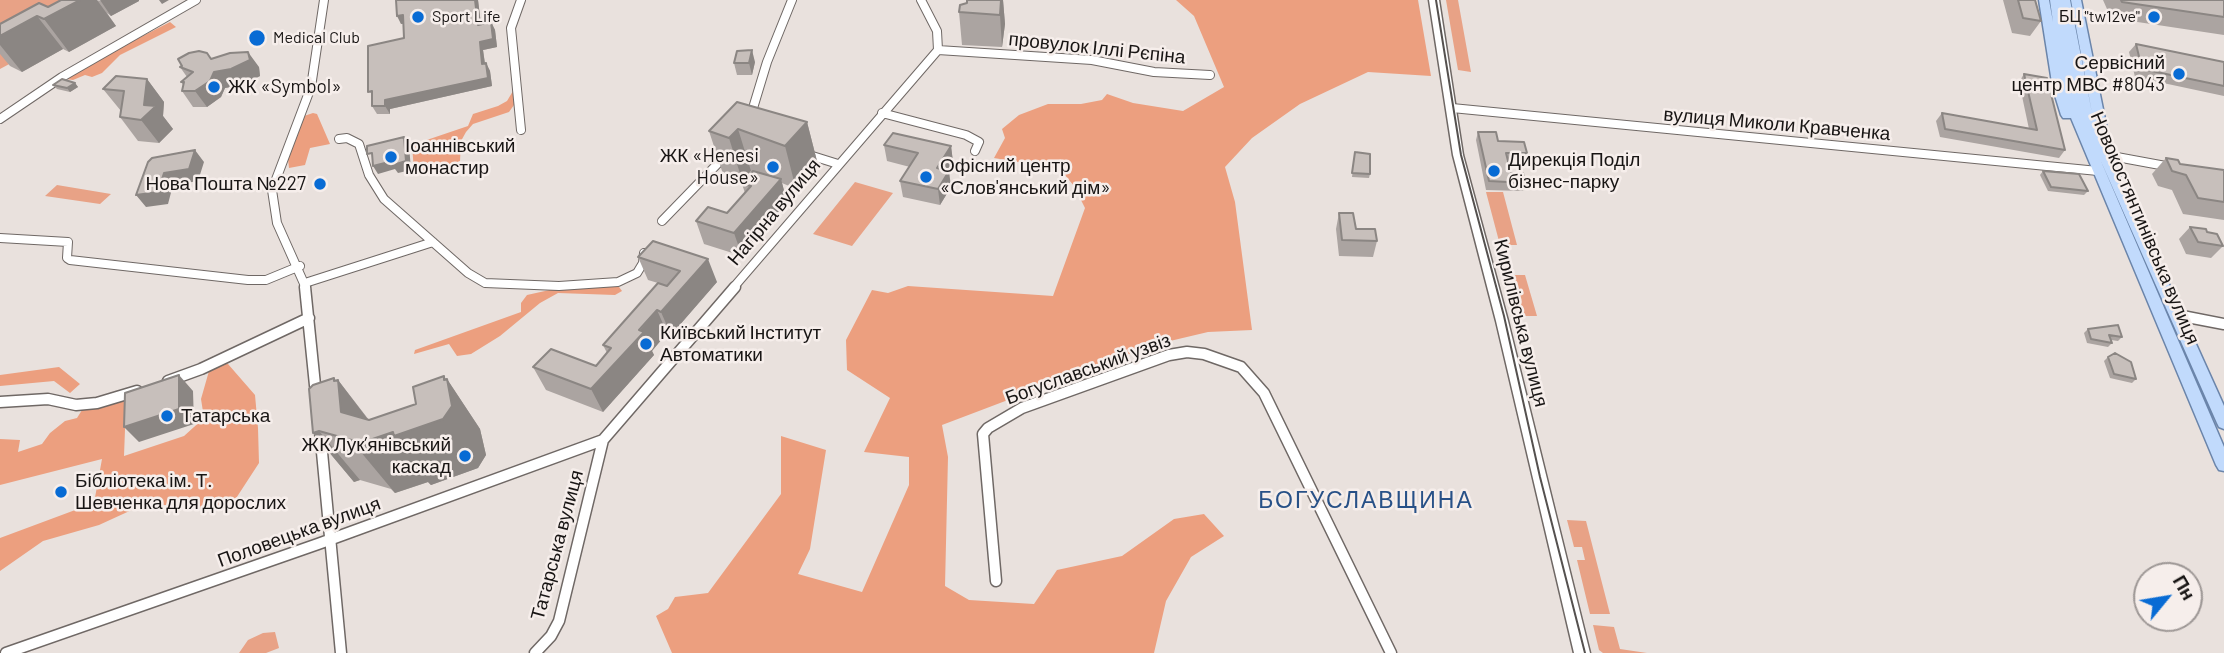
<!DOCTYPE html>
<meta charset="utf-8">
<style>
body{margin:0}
#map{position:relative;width:2224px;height:653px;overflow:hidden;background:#e9e1dd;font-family:Barlow,sans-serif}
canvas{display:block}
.north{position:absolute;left:2133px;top:562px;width:70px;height:70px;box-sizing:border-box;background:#f6eeeb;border:2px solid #9d9795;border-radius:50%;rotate:60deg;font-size:19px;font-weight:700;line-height:28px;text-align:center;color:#181514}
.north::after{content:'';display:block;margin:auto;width:24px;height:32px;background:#086bd4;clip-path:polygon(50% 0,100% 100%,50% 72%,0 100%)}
</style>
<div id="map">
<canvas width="2224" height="653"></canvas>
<div class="north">Пн</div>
</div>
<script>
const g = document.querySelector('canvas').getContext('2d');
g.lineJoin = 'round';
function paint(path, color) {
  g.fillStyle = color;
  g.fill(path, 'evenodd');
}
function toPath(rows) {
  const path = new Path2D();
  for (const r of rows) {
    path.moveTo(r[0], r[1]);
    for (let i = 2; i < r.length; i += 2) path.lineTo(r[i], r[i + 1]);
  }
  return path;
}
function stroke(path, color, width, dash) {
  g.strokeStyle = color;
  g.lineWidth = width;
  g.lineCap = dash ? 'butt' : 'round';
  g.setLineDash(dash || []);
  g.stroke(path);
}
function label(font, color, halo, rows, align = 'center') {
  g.font = font + ' Barlow,sans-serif';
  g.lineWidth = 5;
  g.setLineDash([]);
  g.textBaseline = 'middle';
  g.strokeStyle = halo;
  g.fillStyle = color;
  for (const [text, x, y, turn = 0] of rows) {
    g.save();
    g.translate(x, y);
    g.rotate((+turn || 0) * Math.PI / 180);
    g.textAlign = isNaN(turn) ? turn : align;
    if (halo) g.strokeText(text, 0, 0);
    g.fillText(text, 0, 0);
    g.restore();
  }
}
paint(toPath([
 [0,0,78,0,67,33,0,69],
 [1446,0,1458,0,1471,72,1458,70],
 [855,182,893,193,852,246,813,234],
 [57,185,111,194,100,204,45,196],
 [1486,192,1503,192,1517,245,1500,245],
 [1510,275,1525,275,1537,316,1522,316],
 [1567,520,1586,521,1610,614,1590,614,1577,560,1585,560,1582,547,1574,547],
 [1593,625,1614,627,1620,649,1647,653,1603,653,1599,650],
 [275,632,279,648,266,653,239,653,248,640,263,633]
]), '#e8a286');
paint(toPath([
 [1176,0,1418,0,1431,76,1368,72,1300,104,1252,138,1225,167,1235,202,1252,330,1208,332,1153,345,942,425,948,457,945,586,969,600,1034,604,1057,570,1122,556,1174,519,1204,514,1224,536,1191,557,1166,601,1154,653,672,653,656,616,668,609,675,597,708,593,781,494,781,436,826,450,810,549,798,574,862,592,909,485,909,457,864,452,890,398,847,370,846,340,872,290,888,293,908,286,1053,296,1085,208,1074,186,1060,169,994,158,1005,138,1002,129,1019,115,1048,104,1081,104,1102,100,1107,94,1133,103,1183,111,1224,87,1194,16],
 [170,22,176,27,120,55,102,73,92,77,85,75,73,80,66,79,96,60],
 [513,91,514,105,509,112,473,124,466,132,461,141,460,161,428,175,417,175,414,171,412,145,468,126,473,114,498,106,507,101],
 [313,113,317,114,330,144,310,148,305,165,289,168,288,159,304,116],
 [597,287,619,287,622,291,615,295,558,293,540,303,500,336,471,354,457,356,449,344,414,354,415,350,521,312,521,303,527,295,554,289],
 [222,363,228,364,255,395,258,428,259,463,231,506,201,509,147,503,99,525,43,541,0,571,0,538,94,503,102,459,0,485,0,439,20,440,18,452,42,444,50,433,65,421,77,418,82,410,124,397,126,403,124,456,184,436,204,418,201,399,209,371],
 [59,367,80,384,70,393,54,381,0,386,0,375]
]), '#ec9f7f');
const streetFar1 = toPath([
 [521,0,511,28,521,130],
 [938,50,1092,60,1154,72,1210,75],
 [1452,108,2098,171],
 [882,113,966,135,979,142,975,151],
 [750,118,767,62,792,0],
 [0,119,62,77,196,0],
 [339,139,347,138,359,144,369,175,384,199,468,273,485,283,559,286,618,282,637,273,643,263,644,253],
 [806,154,838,164],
 [2106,155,2171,167],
 [662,221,728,153],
 [0,238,68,242,67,258,70,260,248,280,266,280,300,266],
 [305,283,433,242],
 [306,288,277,223,272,190,311,87,324,0],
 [733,288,938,50,937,31,921,0]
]);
const street = toPath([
 [305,287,316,395],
 [2177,315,2224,324],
 [168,381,201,369,309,318],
 [0,402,48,399,76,405,97,403,137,391],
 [320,431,341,653],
 [996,581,983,434,988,428,1022,408,1169,355,1187,352,1204,354,1241,367,1264,393,1391,653],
 [6,653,318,544,603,440],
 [535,653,551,636,559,621,603,440,735,287]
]);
const secondary = toPath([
 [1429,0,1439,0,1463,155,1508,321,1590,653,1574,653,1496,321,1453,155,1429,0]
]);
const primary = toPath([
 [2039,0,2049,0,2053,22,2050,0,2070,0,2092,113,2071,0,2081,0,2108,134,2103,138,2224,406,2224,429,2219,427,2217,423,2100,159,2224,447,2224,471,2219,470,2216,465,2071,118,2063,118,2061,115,2053,89,2039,0]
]);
stroke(streetFar1, '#6f6865', 10);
stroke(street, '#6f6865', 13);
stroke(secondary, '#6f6865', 3);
stroke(primary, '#6b85aa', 3);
stroke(streetFar1, '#fff', 8);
stroke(street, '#fff', 10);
paint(secondary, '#fff');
paint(primary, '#c1dafc');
stroke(toPath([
 [1436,0,1461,155,1504,316,1540,477,1585,653]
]), '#55514f', 2);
paint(toPath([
 [61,0,139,1,111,16,107,13,116,26,69,52,63,49,22,72,10,66,0,54,0,24,48,7],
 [396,0,478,0,481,24,491,22,495,30,497,47,483,50,485,63,486,63,490,71,492,86,390,109,390,114,377,114,372,106,404,38,403,24,401,24],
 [967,0,1003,0,1005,24,1002,47,962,45,959,12,967,3],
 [2003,0,2035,0,2041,21,2030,36,2012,33],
 [2103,0,2224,0,2224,35,2111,18],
 [2136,44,2224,62,2224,96,2135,77,2129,52],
 [211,59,259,67,260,76,242,85,225,88,221,97,207,107,193,107,182,91,183,85,181,82,187,77,180,67],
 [755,62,752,75,737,75,734,63],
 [2024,74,2065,150,2059,158,1940,137,1936,121,1942,113,2029,129,2019,82],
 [147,79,164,102,163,116,173,129,159,143,138,141,120,117,121,111,103,89],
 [75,83,78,87,70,92,57,89,53,85],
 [807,122,818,165,796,189,782,183,787,202,742,256,704,244,696,221,727,213,745,193,742,184,752,172,751,171,742,180,723,174,709,131],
 [1478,132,1527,153,1524,161,1508,161,1511,173,1526,183,1523,191,1486,190,1476,140],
 [884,145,951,146,953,162,947,171,951,187,940,205,903,197,900,181,910,167,887,161],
 [1355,152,1370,174,1369,178,1352,177],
 [2166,158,2180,164,2224,170,2224,220,2183,214,2172,190,2158,186,2152,174],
 [2043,171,2088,191,2084,195,2048,191,2040,175],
 [1339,213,1356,229,1377,241,1373,257,1339,256,1336,229],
 [2190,227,2207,232,2223,246,2211,258,2186,254,2179,239],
 [638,257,717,282,671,335,667,333,652,351,654,355,603,412,546,390,533,367,596,366,607,353,603,345,658,283,648,280],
 [2088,329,2122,337,2118,341,2111,340,2112,343,2108,347,2087,343,2084,333],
 [2108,357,2136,379,2132,383,2110,378,2104,361],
 [447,379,480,429,486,455,478,468,431,485,428,482,395,493,391,489,360,480,354,482,313,433,336,380,338,380,369,420,416,404]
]), '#aba4a1');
paint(toPath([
 [80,0,97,0,116,26,69,52,44,19],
 [100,0,139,0,139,1,111,16],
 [159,0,169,0,162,4],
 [475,0,478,0,482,33,478,25],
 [1001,0,1003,0,1005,24,1002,47,1000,15],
 [403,15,407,23,401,24,397,16],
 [37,16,63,49,22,72,0,45,0,36],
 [491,22,495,30,497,47,483,50,486,72,482,64,480,42],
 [752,50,755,62,752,75,749,63],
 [248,52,259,67,260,76,242,85,225,88,221,97,207,107,195,91,214,72],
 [486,63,490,71,492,86,390,109,390,114,385,106,385,100],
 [147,79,164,102,163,116,173,129,159,143,141,120,144,105],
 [75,83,78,87,70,92,67,88],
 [807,122,818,165,796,189,785,146],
 [738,129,751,171,742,180,729,138],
 [404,137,409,145,411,170,398,173,395,169,378,174,373,166],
 [951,146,953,162,939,184,937,168],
 [195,150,204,162,198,181,173,185,168,204,146,207,136,195],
 [949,171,951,187,940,205,938,189],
 [781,179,787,202,742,256,734,233],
 [708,259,717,282,671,335,661,312],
 [657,310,667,333,652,351,654,355,603,412,591,389],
 [179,375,193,391,194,424,139,442,124,427],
 [444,376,448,382,447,379,480,429,486,455,478,468,431,485,428,482,395,493,355,445,364,441,341,412,334,378,338,383,338,380,376,430,377,437,444,380],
 [319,431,360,480,354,482,313,433]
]), '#8b8683');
const building = toPath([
 [61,0,80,0,44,19,37,16,0,36,0,24,39,3,48,7,61,0],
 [396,0,475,0,478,25,491,22,493,39,480,42,482,64,486,63,488,78,385,100,385,106,372,106,372,91,368,92,368,46,404,38,403,15,397,16,396,0],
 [967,0,1001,0,1000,15,959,12,960,5,967,3,967,0],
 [2018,0,2035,0,2041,21,2023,18,2018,0],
 [2121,0,2224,0,2224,17,2122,2,2121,0],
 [2136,44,2224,62,2224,86,2142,69,2136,44],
 [752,50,749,63,734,63,737,51,752,50],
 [199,51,207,53,211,59,230,53,248,52,250,60,231,69,214,72,210,81,195,91,182,91,184,82,181,82,193,72,180,67,182,66,178,59,189,53,199,51],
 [2024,74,2047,78,2065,150,1945,129,1942,113,2037,130,2024,74],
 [116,76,147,79,144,105,156,106,141,120,120,117,124,91,103,89,116,76],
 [62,79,75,83,67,88,53,85,62,79],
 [737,102,807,122,785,146,738,129,729,138,709,131,737,102],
 [1478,132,1496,132,1498,141,1524,142,1527,153,1506,153,1511,173,1523,173,1526,183,1489,181,1478,132],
 [893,133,951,146,937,168,949,171,938,189,900,181,918,153,884,145,893,133],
 [404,137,406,161,393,165,393,161,373,166,372,153,367,154,367,146,404,137],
 [195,150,189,169,164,173,158,192,136,195,148,162,152,158,195,150],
 [1355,152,1370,154,1370,174,1352,173,1355,152],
 [2166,158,2178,160,2180,164,2224,170,2224,202,2198,198,2186,175,2172,171,2166,158],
 [753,171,781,179,734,233,696,221,708,207,727,213,751,186,742,184,753,171],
 [2043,171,2079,174,2088,191,2051,187,2043,171],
 [1339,213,1353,213,1356,229,1375,229,1377,241,1342,240,1339,213],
 [2190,227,2206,229,2207,232,2217,234,2223,246,2198,242,2190,227],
 [653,241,708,259,661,312,657,310,639,330,644,332,591,389,533,367,551,349,596,366,611,348,603,345,658,283,667,286,680,271,638,257,653,241],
 [2118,325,2122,337,2109,335,2112,343,2091,339,2088,329,2118,325],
 [2115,353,2131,362,2136,379,2114,374,2108,357,2115,353],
 [179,375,179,409,124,427,125,393,179,375],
 [444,376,444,380,447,379,452,406,443,419,394,436,393,432,355,445,355,441,319,431,313,433,309,389,313,385,334,378,334,381,338,380,341,412,369,420,416,404,413,387,444,376]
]);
paint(building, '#c7bfbb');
stroke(building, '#8b8683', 2);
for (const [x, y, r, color] of [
 [418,17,7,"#086bd4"],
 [2154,17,7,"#086bd4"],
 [257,38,9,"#086bd4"],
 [2179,74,7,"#086bd4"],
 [214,87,7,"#086bd4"],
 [391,157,7,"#086bd4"],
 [773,167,7,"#086bd4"],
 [1494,171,7,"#086bd4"],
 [926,177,7,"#086bd4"],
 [320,184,7,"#086bd4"],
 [646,344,7,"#086bd4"],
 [167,416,7,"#086bd4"],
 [465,456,7,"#086bd4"],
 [61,492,7,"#086bd4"]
]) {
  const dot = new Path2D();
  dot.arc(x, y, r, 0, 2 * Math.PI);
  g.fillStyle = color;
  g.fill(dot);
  stroke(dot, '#f6eeeb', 2.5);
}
label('16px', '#181514', '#f6eeeb', [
 ["Sport Life",432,17],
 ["БЦ \"tw12ve\"",2140,17,"right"],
 ["Medical Club",273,38]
], 'left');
label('19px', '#181514', '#f6eeeb', [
 ["провулок Іллі Рєпіна",1097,48,6],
 ["вулиця Миколи Кравченка",1777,124,5],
 ["Нагірна вулиця",774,212,-50],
 ["Новокостянтинівська вулиця",2145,228,67],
 ["Кирилівська вулиця",1521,323,76],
 ["Богуславський узвіз",1088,369,-20],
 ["Половецька вулиця",299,532,-20],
 ["Татарська вулиця",557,545,-75]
]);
label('19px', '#181514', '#f6eeeb', [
 ["Сервісний",2165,63,"right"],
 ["центр МВС #8043",2165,85,"right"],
 ["ЖК «Symbol»",228,87],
 ["Іоаннівський",405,146],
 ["монастир",405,168],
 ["ЖК «Henesi",759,156,"right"],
 ["House»",759,178,"right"],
 ["Дирекція Поділ",1508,160],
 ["бізнес-парку",1508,182],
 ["Офісний центр",940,166],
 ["«Слов'янський дім»",940,188],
 ["Нова Пошта №227",306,184,"right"],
 ["Київський Інститут",660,333],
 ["Автоматики",660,355],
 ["Татарська",181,416],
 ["ЖК Лук’янівський",451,445,"right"],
 ["каскад",451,467,"right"],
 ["Бібліотека ім. Т.",75,481],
 ["Шевченка для дорослих",75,503]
], 'left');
g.letterSpacing = '2px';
label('23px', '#285187', '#f6eeeb', [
 ["БОГУСЛАВЩИНА",1366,500]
]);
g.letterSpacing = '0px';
</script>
